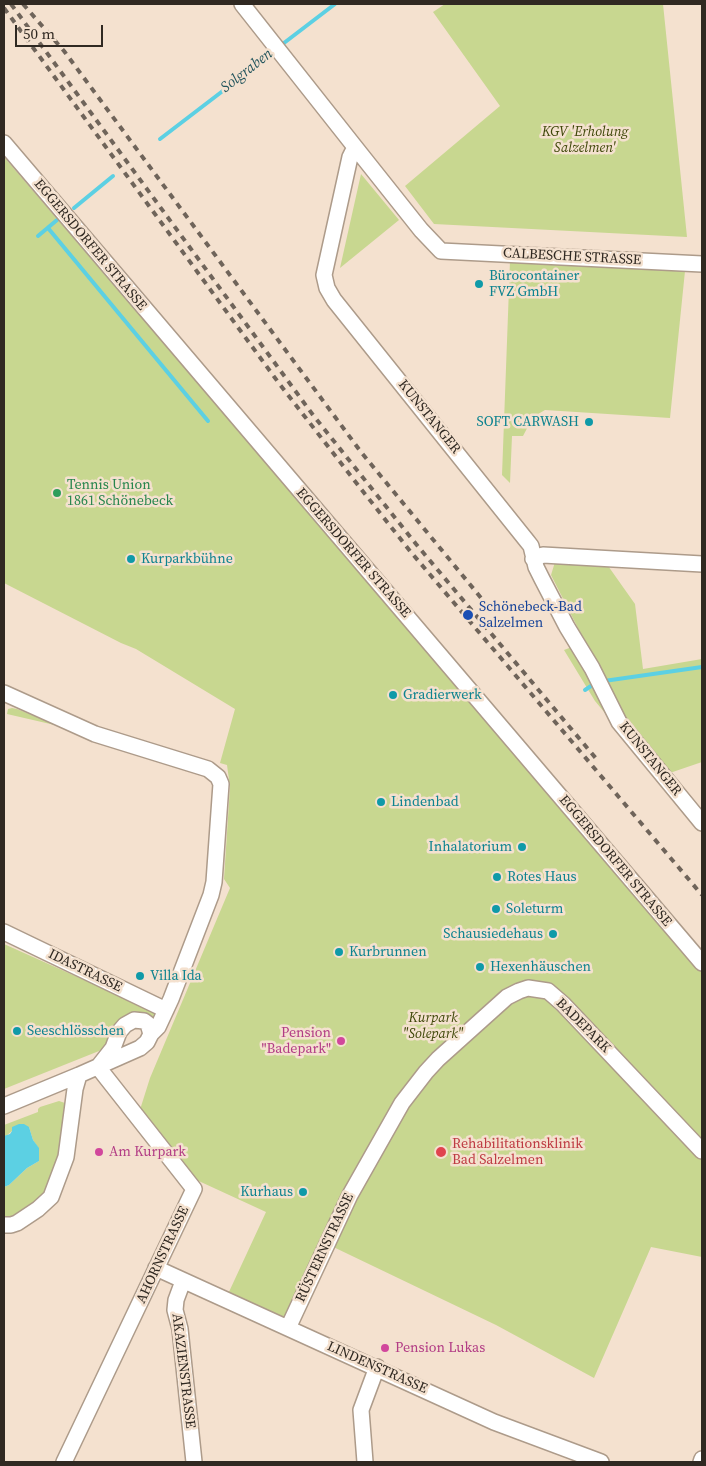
<!DOCTYPE html>
<meta charset="utf-8">
<style>
body{margin:0}
#map{position:relative;width:706px;height:1466px;overflow:hidden;background:#f4e1cf;font-family:"Source Serif 4",serif}
canvas{display:block}
.frame{position:absolute;inset:0;border:5px solid #302922;pointer-events:none}
.scale{position:absolute;left:15px;top:25px;width:88px;height:22px;box-sizing:border-box;border:2px solid #302922;border-top:0;padding-left:6px;font-size:15px;line-height:18px;white-space:nowrap;color:#302922;-webkit-text-stroke:4px #f4e1cf;paint-order:stroke}
</style>
<div id="map">
<canvas width="706" height="1466"></canvas>
<div class="frame"></div>
<div class="scale">50 m</div>
</div>
<script>
const g = document.querySelector('canvas').getContext('2d');
g.lineJoin = 'round';
function paint(path, color) {
  g.fillStyle = color;
  g.fill(path, 'evenodd');
}
function toPath(rows) {
  const path = new Path2D();
  for (const r of rows) {
    path.moveTo(r[0], r[1]);
    for (let i = 2; i < r.length; i += 2) path.lineTo(r[i], r[i + 1]);
  }
  return path;
}
function stroke(path, color, width, dash) {
  g.strokeStyle = color;
  g.lineWidth = width;
  g.lineCap = dash ? 'butt' : 'round';
  g.setLineDash(dash || []);
  g.stroke(path);
}
function label(font, color, halo, rows, align = 'center') {
  g.font = font + ' "Source Serif 4",serif';
  g.lineWidth = 5;
  g.setLineDash([]);
  g.textBaseline = 'middle';
  g.strokeStyle = halo;
  g.fillStyle = color;
  for (const [text, x, y, turn = 0] of rows) {
    g.save();
    g.translate(x, y);
    g.rotate((+turn || 0) * Math.PI / 180);
    g.textAlign = isNaN(turn) ? turn : align;
    if (halo) g.strokeText(text, 0, 0);
    g.fillText(text, 0, 0);
    g.restore();
  }
}
paint(toPath([
 [445,4,663,4,687,237,434,224,405,186,500,106,433,12],
 [4,157,702,971,702,1257,651,1247,594,1378,496,1325,325,1243,290,1322,228,1294,266,1212,177,1171,138,1116,150,1078,230,888,224,879,230,787,227,765,220,763,235,709,136,649,121,643,4,583],
 [361,174,399,220,340,268],
 [510,261,685,271,670,418,545,410,533,417,523,436,512,436,510,483,502,475],
 [555,562,606,563,635,604,643,669,702,659,702,762,658,777,595,701,564,650,585,642,551,575],
 [12,708,17,709,59,726,7,714,8,709],
 [4,944,142,1006,160,1016,157,1020,135,1013,129,1014,124,1017,106,1046,99,1051,4,1089],
 [59,1101,65,1103,69,1107,66,1135,49,1195,4,1223,4,1187,9,1185,27,1168,39,1161,39,1149,33,1140,29,1127,12,1131,6,1136,4,1136,4,1125,38,1112,38,1109,40,1107]
]), '#c8d790');
paint(toPath([
 [19,1124,24,1124,29,1127,33,1140,39,1148,39,1161,27,1168,9,1185,4,1187,4,1136,10,1134,12,1131,12,1127]
]), '#5cd0e3');
stroke(toPath([
 [280,46,335,4],
 [160,139,275,51],
 [74,208,113,176],
 [48,228,208,421],
 [38,236,57,220],
 [604,681,702,667],
 [585,690,591,686]
]), '#5cd0e3', 4);
const minor = toPath([
 [242,4,355,147,421,230,441,251,702,264],
 [4,143,702,963],
 [355,147,350,157,324,275,327,288,334,300,527,541,531,546,536,567,542,579,567,627,592,668,619,722,702,823],
 [533,559,543,555,702,564],
 [4,693,95,734,208,769,218,777,221,784,214,882,211,895,171,999,158,1027,151,1034],
 [4,932,166,1010],
 [4,1106,79,1075,140,1048,147,1042,151,1034,148,1024,144,1021,134,1020,125,1025,119,1032,113,1048,98,1067],
 [4,1225,11,1225,17,1223,38,1209,51,1197,66,1157,75,1089,79,1075],
 [156,1268,494,1422,601,1462],
 [183,1281,176,1300,175,1310,180,1329,194,1462],
 [288,1328,350,1195,402,1103,426,1072,438,1059,507,997,519,991,528,988,548,991,563,1004,702,1151],
 [64,1462,194,1189,98,1067],
 [365,1462,361,1410,377,1367],
 [701,1462,702,1459]
]);
stroke(minor, '#ad9b8a', 18);
stroke(minor, '#fff', 15);
stroke(toPath([
 [11,4,313,415,416,544,599,762],
 [23,4,64,51,361,452,491,610],
 [4,8,278,382,354,480,410,551,702,895]
]), '#6f645a', 4, [6, 6]);
for (const [x, y, r, color] of [
 [479,284,5,"#0f9aa8"],
 [589,422,5,"#0f9aa8"],
 [57,493,5,"#2e9e5b"],
 [131,559,5,"#0f9aa8"],
 [468,615,6,"#1a4fb4"],
 [393,695,5,"#0f9aa8"],
 [381,802,5,"#0f9aa8"],
 [522,847,5,"#0f9aa8"],
 [497,877,5,"#0f9aa8"],
 [496,909,5,"#0f9aa8"],
 [553,934,5,"#0f9aa8"],
 [339,952,5,"#0f9aa8"],
 [480,967,5,"#0f9aa8"],
 [140,976,5,"#0f9aa8"],
 [17,1031,5,"#0f9aa8"],
 [341,1041,5,"#d1479c"],
 [99,1152,5,"#d1479c"],
 [441,1152,6,"#e0444e"],
 [303,1192,5,"#0f9aa8"],
 [385,1348,5,"#d1479c"]
]) {
  const dot = new Path2D();
  dot.arc(x, y, r, 0, 2 * Math.PI);
  g.fillStyle = color;
  g.fill(dot);
  stroke(dot, '#f4e1cf', 2);
}
label('italic 14px', '#3e4708', '#f4e1cf', [
 ["KGV 'Erholung",585,132],
 ["Salzelmen'",585,148],
 ["Kurpark",433,1018],
 ["\"Solepark\"",433,1034]
]);
label('14px', '#302922', '#f4e1cf', [
 ["EGGERSDORFER STRASSE",90,245,50],
 ["CALBESCHE STRASSE",572,257,3],
 ["KUNSTANGER",429,417,51],
 ["EGGERSDORFER STRASSE",353,553,49],
 ["KUNSTANGER",650,759,51],
 ["EGGERSDORFER STRASSE",615,861,50],
 ["IDASTRASSE",85,971,26],
 ["BADEPARK",583,1026,45],
 ["RÜSTERNSTRASSE",325,1248,-65],
 ["AHORNSTRASSE",163,1255,-65],
 ["LINDENSTRASSE",377,1368,24],
 ["AKAZIENSTRASSE",183,1371,83]
]);
label('14px', '#0d838f', '#f4e1cf', [
 ["Bürocontainer",489,276],
 ["FVZ GmbH",489,292],
 ["SOFT CARWASH",579,422,"right"],
 ["Kurparkbühne",141,559],
 ["Gradierwerk",403,695],
 ["Lindenbad",391,802],
 ["Inhalatorium",512,847,"right"],
 ["Rotes Haus",507,877],
 ["Soleturm",506,909],
 ["Schausiedehaus",543,934,"right"],
 ["Kurbrunnen",349,952],
 ["Hexenhäuschen",490,967],
 ["Villa Ida",150,976],
 ["Seeschlösschen",27,1031],
 ["Kurhaus",293,1192,"right"]
], 'left');
label('14px', '#27864d', '#f4e1cf', [
 ["Tennis Union",67,485],
 ["1861 Schönebeck",67,501]
], 'left');
label('14px', '#164399', '#f4e1cf', [
 ["Schönebeck-Bad",479,607],
 ["Salzelmen",479,623]
], 'left');
label('14px', '#b23c85', '#f4e1cf', [
 ["Pension",331,1033,"right"],
 ["\"Badepark\"",331,1049,"right"],
 ["Am Kurpark",109,1152],
 ["Pension Lukas",395,1348]
], 'left');
label('14px', '#be3a42', '#f4e1cf', [
 ["Rehabilitationsklinik",452,1144],
 ["Bad Salzelmen",452,1160]
], 'left');
label('italic 15px', '#23555d', '#f4e1cf', [
 ["Solgraben",247,71,-38]
]);
</script>
